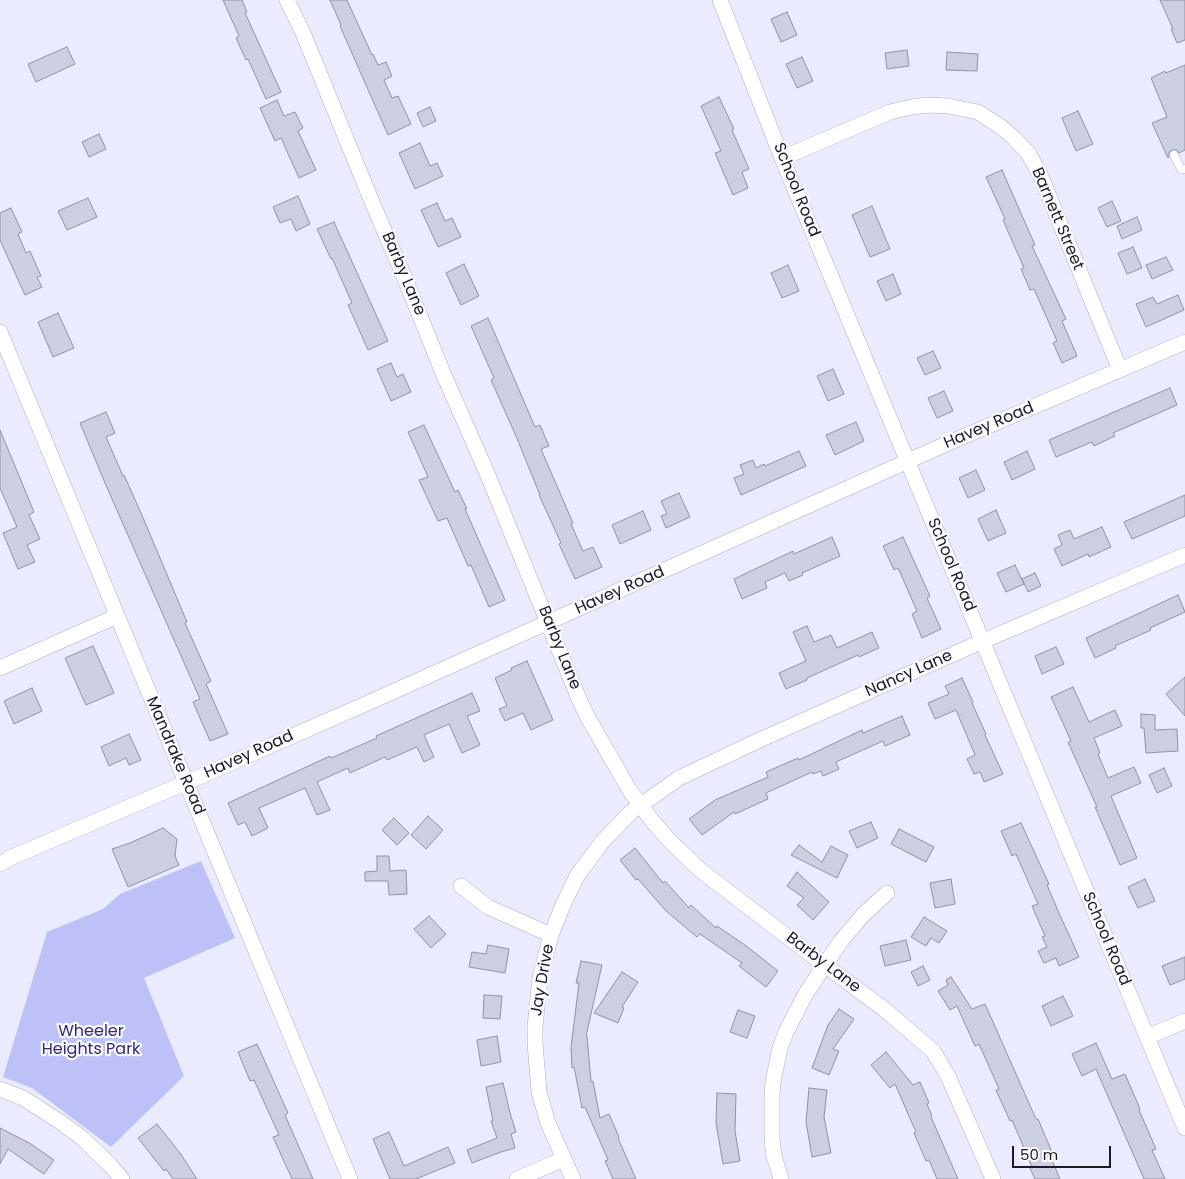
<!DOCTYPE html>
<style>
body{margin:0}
#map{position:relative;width:1185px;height:1179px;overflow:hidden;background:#eaebfe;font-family:Poppins,sans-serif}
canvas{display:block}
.scale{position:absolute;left:1012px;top:1146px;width:99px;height:22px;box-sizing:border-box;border:2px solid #1a1b23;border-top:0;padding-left:6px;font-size:15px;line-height:18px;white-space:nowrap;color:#1a1b23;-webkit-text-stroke:4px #f9fafe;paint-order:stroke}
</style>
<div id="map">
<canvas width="1185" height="1179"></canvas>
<div class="scale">50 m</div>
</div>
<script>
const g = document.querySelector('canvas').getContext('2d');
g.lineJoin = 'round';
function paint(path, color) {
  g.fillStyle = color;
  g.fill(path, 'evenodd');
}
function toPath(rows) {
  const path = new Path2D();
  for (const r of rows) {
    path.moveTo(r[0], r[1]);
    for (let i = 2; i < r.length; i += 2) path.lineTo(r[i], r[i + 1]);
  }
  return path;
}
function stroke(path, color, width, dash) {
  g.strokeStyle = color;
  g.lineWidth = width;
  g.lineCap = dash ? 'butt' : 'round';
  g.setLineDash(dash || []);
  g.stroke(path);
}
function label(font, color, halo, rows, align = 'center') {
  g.font = font + ' Poppins,sans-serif';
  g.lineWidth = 4.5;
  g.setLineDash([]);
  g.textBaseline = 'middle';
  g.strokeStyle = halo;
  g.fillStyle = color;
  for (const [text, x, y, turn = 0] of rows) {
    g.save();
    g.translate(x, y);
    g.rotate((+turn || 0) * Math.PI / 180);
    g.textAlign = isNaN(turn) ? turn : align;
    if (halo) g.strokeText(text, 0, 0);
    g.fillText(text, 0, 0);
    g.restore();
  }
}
paint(toPath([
 [201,861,235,938,144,978,184,1076,111,1147,32,1088,3,1077,47,932,103,909,120,894]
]), '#bdc1f7');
const building = toPath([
 [223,0,242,0,247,12,245,13,281,92,266,99,248,59,246,60,236,38,239,36,223,0],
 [330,0,347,0,372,55,373,54,378,65,386,62,392,76,384,80,392,98,398,96,411,124,388,135,340,26,341,25,330,0],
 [1160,0,1185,0,1185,40,1177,43,1171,29,1173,29,1160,0],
 [787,12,797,35,781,42,771,19,787,12],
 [67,47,75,64,36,82,28,64,67,47],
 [907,50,909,66,887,69,885,53,907,50],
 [947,52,978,54,977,71,946,70,947,52],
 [802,57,813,81,797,88,786,64,802,57],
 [1185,65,1185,150,1179,153,1177,150,1172,150,1169,152,1169,157,1168,158,1152,123,1167,117,1151,78,1165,71,1166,73,1185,65],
 [719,97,734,129,732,130,749,169,742,172,748,188,733,195,715,153,721,151,701,106,719,97],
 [277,100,284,116,295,112,303,128,298,131,316,170,299,178,281,138,275,141,260,108,277,100],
 [430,107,436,121,423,127,417,113,430,107],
 [1078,111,1093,144,1076,151,1062,118,1078,111],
 [99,134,106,149,89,157,82,142,99,134],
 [420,143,430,166,437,163,443,176,415,189,399,153,420,143],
 [1002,170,1035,245,1032,246,1066,319,1062,321,1077,356,1062,363,1053,343,1057,341,1034,289,1030,290,1021,269,1024,268,1003,220,1005,219,986,177,1002,170],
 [298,196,310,224,296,231,291,219,280,223,273,207,298,196],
 [88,198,97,217,67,230,58,211,88,198],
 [1112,201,1121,221,1107,227,1098,208,1112,201],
 [437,203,445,221,452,218,461,237,438,247,421,210,437,203],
 [872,206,890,249,870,257,852,215,872,206],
 [11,208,22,232,18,234,26,253,30,251,41,276,37,277,42,287,25,295,0,240,0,213,11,208],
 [1137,217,1142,230,1122,239,1117,226,1137,217],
 [334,222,388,341,368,350,348,305,352,303,332,258,331,259,317,229,334,222],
 [1133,247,1142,268,1127,274,1118,253,1133,247],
 [1166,257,1173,270,1152,279,1146,265,1166,257],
 [464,264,479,296,461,305,446,273,464,264],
 [788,265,799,291,782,298,771,273,788,265],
 [893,274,901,294,886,301,877,281,893,274],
 [1178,295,1184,310,1146,327,1136,304,1153,297,1157,304,1178,295],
 [58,313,74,348,53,357,38,322,58,313],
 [488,318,535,427,540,425,549,446,541,449,573,523,571,524,583,551,593,547,602,567,575,579,559,544,561,543,539,495,540,495,516,436,491,380,494,378,471,326,488,318],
 [933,351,941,368,925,375,917,358,933,351],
 [391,363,397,377,403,374,411,392,391,401,377,369,391,363],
 [833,369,844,394,828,401,817,376,833,369],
 [1170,388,1177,405,1113,433,1115,436,1094,446,1092,442,1056,457,1049,440,1170,388],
 [944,391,953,411,937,418,928,398,944,391],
 [106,412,115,433,106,437,123,476,124,475,141,513,187,622,185,623,211,681,206,684,228,734,210,741,193,702,200,699,105,483,80,423,106,412],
 [856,422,864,441,835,455,826,435,856,422],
 [424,425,455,492,458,490,467,509,465,509,505,600,489,607,471,565,468,566,447,518,438,521,419,480,428,477,408,432,424,425],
 [0,430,34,512,29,515,40,539,27,545,35,562,18,569,3,533,17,527,0,488,0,430],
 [799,451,806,466,741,495,734,478,744,474,740,465,753,460,756,468,764,464,765,466,799,451],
 [1027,451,1035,469,1012,480,1004,462,1027,451],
 [976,470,985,490,968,498,959,478,976,470],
 [679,493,690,517,666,528,661,516,667,514,661,501,679,493],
 [1185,495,1185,516,1132,539,1124,522,1185,495],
 [996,510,1006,533,988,541,978,519,996,510],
 [643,511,651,530,620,544,612,525,643,511],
 [1102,527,1111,547,1089,557,1088,554,1062,566,1054,549,1062,545,1058,535,1070,530,1074,539,1102,527],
 [832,537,840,556,802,573,803,575,789,581,785,573,765,582,767,588,742,599,734,579,793,551,794,554,832,537],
 [903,537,930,596,927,598,941,629,922,638,912,614,917,611,898,568,894,570,883,546,903,537],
 [1015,565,1024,584,1006,592,997,573,1015,565],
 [1035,573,1041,586,1028,592,1022,579,1035,573],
 [1178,595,1185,612,1150,628,1151,630,1115,646,1116,648,1095,658,1086,638,1178,595],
 [807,626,814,642,831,635,837,648,872,632,879,648,859,657,858,655,807,678,807,680,786,689,779,673,806,661,793,632,807,626],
 [93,646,114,693,86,705,65,658,93,646],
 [1056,647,1064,664,1042,674,1035,656,1056,647],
 [527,661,553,720,531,730,523,713,505,721,499,709,507,706,495,678,512,670,511,668,527,661],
 [1185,677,1185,716,1166,694,1185,677],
 [962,678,973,702,972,703,986,734,985,735,1003,774,984,782,980,772,974,774,967,759,975,755,956,710,935,719,928,703,949,694,945,686,962,678],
 [1073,687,1089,722,1115,710,1122,726,1094,738,1100,753,1098,754,1108,778,1134,767,1141,783,1111,796,1137,858,1120,865,1095,807,1097,807,1068,742,1071,741,1051,697,1073,687],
 [32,688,42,711,14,724,4,701,32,688],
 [472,693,480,711,467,716,480,745,462,753,449,724,424,735,434,757,424,762,417,747,387,760,385,757,350,773,348,768,317,782,330,810,317,815,305,788,259,808,268,828,252,836,245,822,238,825,228,803,330,756,331,758,377,738,376,736,472,693],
 [1141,714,1155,715,1155,730,1177,729,1178,751,1146,753,1144,728,1141,728,1141,714],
 [902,716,910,735,885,746,883,741,836,762,839,769,823,776,821,771,813,774,812,772,766,793,768,799,735,814,734,812,702,835,689,819,715,800,768,777,766,772,798,758,799,760,862,730,863,733,902,716],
 [129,734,141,760,129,765,126,758,109,766,101,747,129,734],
 [1164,768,1172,786,1157,793,1149,775,1164,768],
 [428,816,443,830,426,849,411,835,428,816],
 [394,818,409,833,397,845,382,830,394,818],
 [871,822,878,838,857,848,849,831,871,822],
 [1021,823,1049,884,1047,885,1059,913,1079,957,1059,966,1056,958,1044,963,1038,951,1047,947,1042,937,1045,936,1032,906,1038,904,1016,854,1012,856,1001,831,1021,823],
 [163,828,177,839,175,856,179,865,128,887,112,849,130,843,163,828],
 [899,829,934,847,926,862,891,844,899,829],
 [799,845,822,862,831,846,848,855,837,878,791,855,799,845],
 [635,848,663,883,665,881,689,908,691,905,716,928,717,926,745,945,778,971,766,987,739,966,742,963,700,934,697,937,666,911,638,879,636,880,620,860,635,848],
 [377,856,389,856,390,871,406,870,407,894,389,895,388,881,365,881,365,872,377,871,377,856],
 [797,872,829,902,813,920,797,905,804,898,787,886,797,872],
 [951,879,955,904,935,908,930,883,951,879],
 [1145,879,1155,901,1138,908,1128,887,1145,879],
 [429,916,446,934,431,948,414,929,429,916],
 [924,917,947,931,939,943,931,938,926,946,911,937,924,917],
 [906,940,911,960,885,966,880,946,906,940],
 [488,945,509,949,505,973,469,967,472,952,486,954,488,945],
 [1185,957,1185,979,1170,985,1162,966,1185,957],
 [581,961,602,965,586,1036,587,1036,591,1082,593,1081,600,1118,609,1114,619,1137,618,1138,636,1179,613,1179,605,1161,608,1160,585,1107,582,1108,574,1067,572,1068,571,1047,579,983,576,983,581,961],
 [923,966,930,980,918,986,911,972,923,966],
 [622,972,638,982,622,1007,624,1008,618,1023,594,1013,622,972],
 [951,977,972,1009,985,1004,1036,1119,1038,1119,1052,1152,1049,1153,1060,1179,1035,1179,1030,1168,1032,1167,1012,1120,1010,1121,996,1090,999,1089,979,1044,975,1046,957,1006,950,1010,938,991,948,985,946,980,951,977],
 [484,995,502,996,500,1019,483,1018,484,995],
 [1063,996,1073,1016,1051,1026,1042,1006,1063,996],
 [839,1009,854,1019,833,1049,839,1051,829,1075,812,1068,828,1025,839,1009],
 [738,1010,755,1016,747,1038,730,1032,738,1010],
 [497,1036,501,1062,481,1066,477,1040,497,1036],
 [1096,1043,1112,1079,1125,1074,1140,1109,1139,1110,1156,1149,1152,1150,1165,1179,1144,1179,1096,1069,1082,1076,1072,1054,1096,1043],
 [257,1044,288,1113,285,1115,313,1179,292,1179,273,1137,279,1135,254,1080,250,1081,238,1052,257,1044],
 [886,1052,913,1085,920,1082,929,1103,927,1104,932,1116,931,1117,958,1179,937,1179,929,1160,926,1161,914,1133,916,1132,895,1084,890,1088,871,1065,886,1052],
 [503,1083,510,1113,516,1132,511,1134,515,1148,501,1152,472,1163,467,1150,497,1138,491,1121,493,1121,486,1087,503,1083],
 [809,1088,827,1090,824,1117,831,1153,812,1157,806,1122,809,1088],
 [717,1093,736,1094,735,1131,740,1161,723,1164,716,1123,717,1093],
 [157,1124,180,1153,197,1179,173,1179,166,1169,164,1171,138,1138,157,1124],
 [0,1128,31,1144,54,1160,44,1174,8,1149,0,1164,0,1128],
 [389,1132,404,1166,448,1147,455,1163,416,1179,390,1179,373,1139,389,1132]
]);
paint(building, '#cccee4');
stroke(building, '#8f91a5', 1);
const service = toPath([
 [1174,155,1181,169,1185,169]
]);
const minor = toPath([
 [287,0,303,33,372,202,403,274,443,373,487,473,579,699,587,716,630,791,654,823,670,841,700,870,806,951,884,1009,933,1051,948,1076,993,1179],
 [720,0,782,158,902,448,1185,1128],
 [782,158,890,112,912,107,928,105,948,106,978,112,1001,127,1013,137,1028,153,1040,174,1120,370],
 [0,332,350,1179],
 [0,668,117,616],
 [0,864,10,858,206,774,370,702,946,444,1185,342],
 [461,886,488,907,551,935],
 [1147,1037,1185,1021],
 [0,1089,23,1098,59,1121,82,1138,111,1166,122,1179],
 [517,1179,564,1159],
 [573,1179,548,1123,539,1092,535,1043,535,1027,540,978,551,935,563,905,577,876,602,842,631,812,679,778,764,738,983,641,1185,555],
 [781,1179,774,1156,772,1139,772,1094,773,1082,780,1048,786,1032,805,995,841,941,863,915,887,893]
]);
stroke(service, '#adafc4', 9);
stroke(minor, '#adafc4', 16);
stroke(service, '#fff', 8);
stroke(minor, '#fff', 15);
label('16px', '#1a1b23', '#f9fafe', [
 ["School Road",796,190,68],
 ["Barnett Street",1057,219,67],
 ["Barby Lane",403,274,67],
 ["Havey Road",989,426,-23],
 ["School Road",951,565,67],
 ["Havey Road",620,591,-24],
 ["Barby Lane",559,648,68],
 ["Nancy Lane",909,674,-24],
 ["Havey Road",249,755,-24],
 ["Mandrake Road",175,756,67],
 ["School Road",1106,939,67],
 ["Barby Lane",823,963,37],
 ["Jay Drive",543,980,-80]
]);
label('16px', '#312978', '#f9fafe', [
 ["Wheeler",91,1032],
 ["Heights Park",91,1050]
]);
</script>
